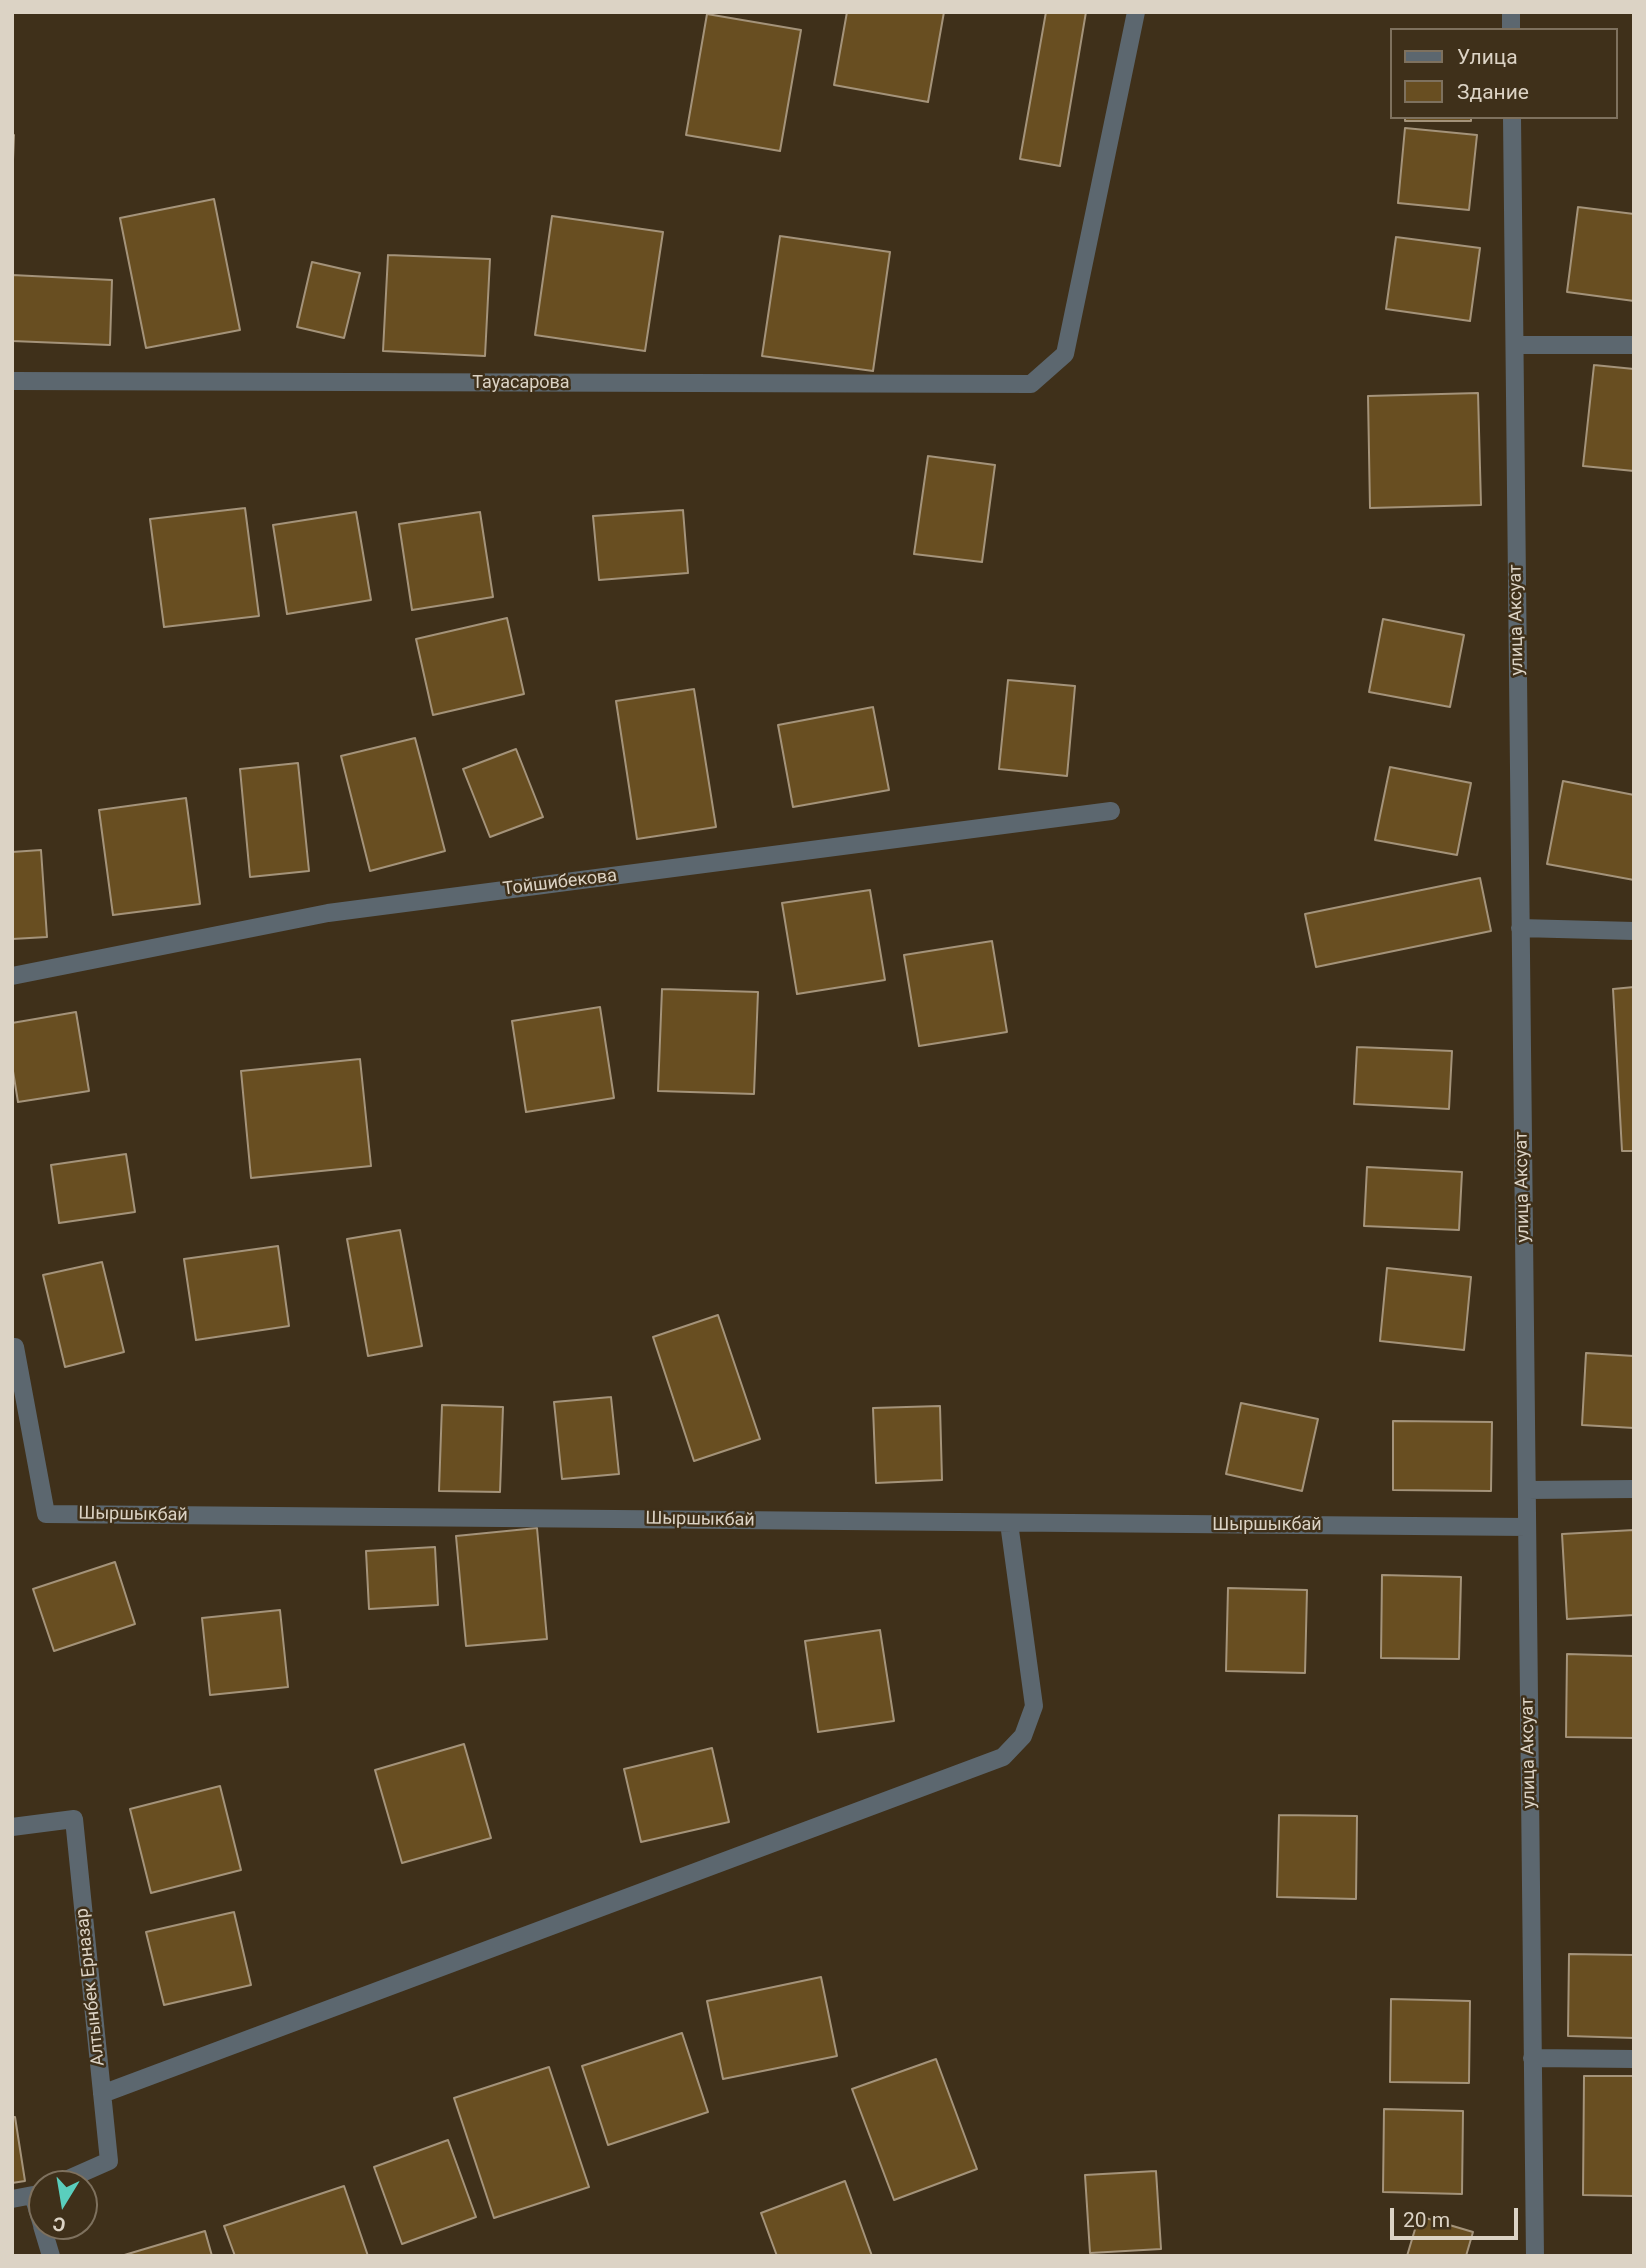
<!DOCTYPE html>
<meta charset="utf-8">
<style>
body{margin:0}
#map{position:relative;width:1646px;height:2268px;overflow:hidden;background:#3f301a;font-family:Roboto,sans-serif}
canvas{display:block}
.frame{position:absolute;inset:0;border:14px solid #dcd3c5;pointer-events:none}
.legend{position:absolute;left:1390px;top:28px;width:228px;height:91px;box-sizing:border-box;background:#3f301a;border:2px solid #7e715e;margin:0;padding:9px 12px;list-style:none;font-size:21px;color:#dcd3c5}
.legend li{display:flex;align-items:center;gap:14px;height:35px}
.legend b{width:35px;border:2px solid #7e715e}
.north{position:absolute;left:28px;top:2170px;width:70px;height:70px;box-sizing:border-box;background:#3f301a;border:2px solid #7e715e;border-radius:50%;rotate:191deg;font-size:19px;font-weight:700;line-height:28px;text-align:center;color:#dcd3c5}
.north::after{content:'';display:block;margin:auto;width:24px;height:32px;background:#5acebd;clip-path:polygon(50% 0,100% 100%,50% 72%,0 100%)}
.scale{position:absolute;left:1390px;top:2208px;width:128px;height:32px;box-sizing:border-box;border:4px solid #dcd3c5;border-top:0;padding-left:9px;font-size:21px;line-height:24px;white-space:nowrap;color:#dcd3c5;-webkit-text-stroke:5px #3f301a;paint-order:stroke}
</style>
<div id="map">
<canvas width="1646" height="2268"></canvas>
<div class="frame"></div>
<ul class="legend">
<li><b style="height:9px;background:#5c676f"></b>Улица</li>
<li><b style="height:19px;background:#684e21"></b>Здание</li>
</ul>
<div class="north">С</div>
<div class="scale">20 m</div>
</div>
<script>
const g = document.querySelector('canvas').getContext('2d');
g.lineJoin = 'round';
function paint(path, color) {
  g.fillStyle = color;
  g.fill(path, 'evenodd');
}
function toPath(rows) {
  const path = new Path2D();
  for (const r of rows) {
    path.moveTo(r[0], r[1]);
    for (let i = 2; i < r.length; i += 2) path.lineTo(r[i], r[i + 1]);
  }
  return path;
}
function stroke(path, color, width, dash) {
  g.strokeStyle = color;
  g.lineWidth = width;
  g.lineCap = dash ? 'butt' : 'round';
  g.setLineDash(dash || []);
  g.stroke(path);
}
function label(font, color, halo, rows, align = 'center') {
  g.font = font + ' Roboto,sans-serif';
  g.lineWidth = 5;
  g.setLineDash([]);
  g.textBaseline = 'middle';
  g.strokeStyle = halo;
  g.fillStyle = color;
  for (const [text, x, y, turn = 0] of rows) {
    g.save();
    g.translate(x, y);
    g.rotate((+turn || 0) * Math.PI / 180);
    g.textAlign = isNaN(turn) ? turn : align;
    if (halo) g.strokeText(text, 0, 0);
    g.fillText(text, 0, 0);
    g.restore();
  }
}
const building = toPath([
 [847,12,944,12,928,102,834,85,847,12],
 [1046,12,1086,12,1060,166,1020,159,1046,12],
 [707,14,801,30,780,151,686,135,707,14],
 [1405,117,1471,117,1471,121,1405,121,1405,117],
 [1405,128,1477,135,1469,210,1398,203,1405,128],
 [12,135,14,135,12,184,12,135],
 [214,199,240,330,146,348,120,218,214,199],
 [1578,207,1634,214,1634,301,1567,292,1578,207],
 [552,216,663,232,645,351,535,335,552,216],
 [780,236,890,252,873,371,762,356,780,236],
 [1396,237,1480,248,1470,321,1386,309,1396,237],
 [388,255,490,259,485,356,383,351,388,255],
 [312,262,360,273,344,338,297,327,312,262],
 [12,275,112,280,110,345,12,341,12,275],
 [1594,365,1634,369,1634,471,1583,466,1594,365],
 [1478,393,1481,505,1370,508,1368,396,1478,393],
 [928,456,995,465,982,562,914,554,928,456],
 [245,508,259,616,164,627,150,519,245,508],
 [683,510,688,573,599,580,593,516,683,510],
 [356,512,371,600,287,614,273,525,356,512],
 [480,512,493,597,412,610,399,524,480,512],
 [507,618,524,694,433,715,416,639,507,618],
 [1383,619,1464,635,1450,707,1369,692,1383,619],
 [1008,680,1075,686,1067,776,999,769,1008,680],
 [694,689,716,827,637,839,616,701,694,689],
 [873,707,889,790,793,807,778,725,873,707],
 [415,738,445,851,370,871,341,756,415,738],
 [516,749,543,817,490,837,463,769,516,749],
 [298,763,309,871,250,877,240,769,298,763],
 [1390,767,1471,783,1457,855,1375,840,1390,767],
 [1563,781,1634,795,1634,880,1547,864,1563,781],
 [186,798,200,904,113,915,99,810,186,798],
 [41,850,47,937,12,939,12,852,41,850],
 [1480,878,1491,931,1316,967,1305,914,1480,878],
 [870,890,885,980,797,994,782,903,870,890],
 [992,941,1007,1032,919,1046,904,955,992,941],
 [1634,987,1634,1151,1622,1151,1613,989,1634,987],
 [662,989,758,992,754,1094,658,1091,662,989],
 [600,1007,614,1098,526,1112,512,1021,600,1007],
 [76,1012,89,1091,18,1102,12,1065,12,1023,76,1012],
 [1357,1047,1452,1051,1449,1109,1354,1104,1357,1047],
 [360,1059,371,1166,251,1178,241,1071,360,1059],
 [126,1154,135,1212,59,1223,51,1165,126,1154],
 [1367,1167,1462,1172,1459,1230,1364,1226,1367,1167],
 [400,1230,422,1346,368,1356,347,1239,400,1230],
 [278,1246,289,1326,196,1340,184,1259,278,1246],
 [102,1262,124,1352,65,1367,43,1275,102,1262],
 [1387,1268,1471,1277,1464,1350,1380,1341,1387,1268],
 [718,1315,760,1439,694,1461,653,1337,718,1315],
 [1586,1353,1634,1356,1634,1428,1582,1425,1586,1353],
 [611,1397,619,1474,562,1479,554,1402,611,1397],
 [1241,1403,1318,1419,1302,1491,1226,1474,1241,1403],
 [442,1405,503,1407,500,1492,439,1491,442,1405],
 [940,1406,942,1480,876,1483,873,1408,940,1406],
 [1393,1421,1492,1422,1491,1491,1393,1490,1393,1421],
 [537,1528,547,1639,466,1646,456,1536,537,1528],
 [1634,1530,1634,1615,1567,1619,1562,1534,1634,1530],
 [435,1547,438,1605,369,1609,366,1551,435,1547],
 [115,1562,135,1624,54,1651,33,1589,115,1562],
 [1382,1575,1461,1577,1459,1659,1381,1658,1382,1575],
 [1228,1588,1307,1590,1305,1673,1226,1671,1228,1588],
 [280,1610,288,1687,210,1695,202,1618,280,1610],
 [880,1630,894,1721,818,1732,805,1641,880,1630],
 [1567,1654,1634,1656,1634,1738,1566,1737,1567,1654],
 [464,1744,491,1838,402,1863,375,1770,464,1744],
 [712,1748,729,1822,641,1842,624,1769,712,1748],
 [220,1786,241,1870,151,1893,130,1809,220,1786],
 [1279,1815,1357,1816,1356,1899,1277,1897,1279,1815],
 [234,1912,251,1985,164,2005,146,1932,234,1912],
 [1569,1954,1634,1955,1634,2038,1568,2036,1569,1954],
 [821,1977,837,2056,723,2079,707,2001,821,1977],
 [1391,1999,1470,2001,1469,2083,1390,2082,1391,1999],
 [682,2033,708,2112,608,2145,582,2066,682,2033],
 [936,2059,977,2169,894,2200,852,2089,936,2059],
 [549,2067,589,2187,494,2218,454,2098,549,2067],
 [1584,2076,1634,2076,1634,2196,1583,2195,1584,2076],
 [1384,2109,1463,2111,1462,2194,1383,2192,1384,2109],
 [12,2117,15,2117,25,2181,12,2183,12,2117],
 [448,2140,476,2217,402,2244,374,2167,448,2140],
 [1156,2171,1161,2249,1090,2253,1085,2175,1156,2171],
 [845,2181,872,2256,777,2256,761,2213,845,2181],
 [344,2186,368,2256,235,2256,224,2226,344,2186],
 [1419,2216,1473,2232,1466,2256,1407,2256,1419,2216],
 [205,2231,212,2256,121,2256,205,2231]
]);
paint(building, '#684e21');
stroke(building, '#a4937a', 2);
stroke(toPath([
 [1511,12,1511,30],
 [1512,117,1535,2256],
 [1515,345,1634,345],
 [12,381,1031,384,1065,354,1136,12],
 [1520,928,1634,931],
 [12,976,328,913,1111,811],
 [12,1347,15,1347,46,1514,1527,1527],
 [1527,1490,1634,1489],
 [12,1827,74,1819,109,2161,57,2184],
 [1532,2058,1634,2059],
 [102,2094,1003,1757,1023,1736,1034,1706,1009,1523],
 [12,2199,33,2195,42,2225],
 [42,2226,51,2256]
]), '#5c676f', 18);
label('18px', '#dcd3c5', '#3f301a', [
 ["Тауасарова",521,383],
 ["улица Аксуат",1517,620,-91],
 ["Тойшибекова",560,883,-7],
 ["улица Аксуат",1523,1187,-91],
 ["Шыршыкбай",133,1515,1],
 ["Шыршыкбай",700,1520,1],
 ["Шыршыкбай",1267,1525],
 ["улица Аксуат",1529,1753,-91],
 ["Алтынбек Ерназар",91,1987,-96]
]);
</script>
